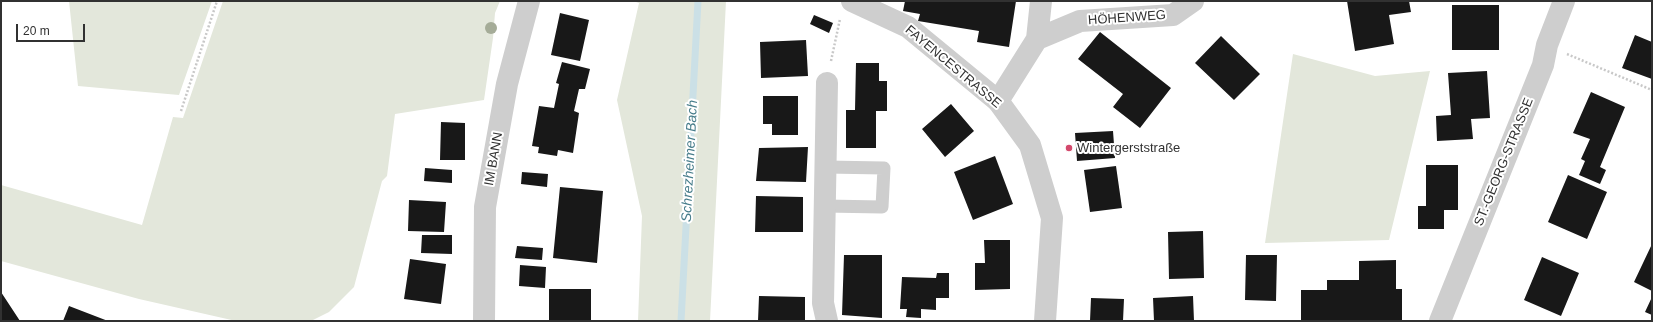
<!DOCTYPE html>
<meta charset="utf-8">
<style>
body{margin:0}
#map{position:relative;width:1653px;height:322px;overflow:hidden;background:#fff;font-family:Arial,sans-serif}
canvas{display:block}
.frame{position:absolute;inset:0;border:2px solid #313131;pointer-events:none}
.scale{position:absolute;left:16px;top:24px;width:69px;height:18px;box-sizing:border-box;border:2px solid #313131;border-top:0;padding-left:5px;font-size:12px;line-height:14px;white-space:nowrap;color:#313131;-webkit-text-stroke:3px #fff;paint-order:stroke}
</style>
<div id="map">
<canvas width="1653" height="322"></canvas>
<div class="frame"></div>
<div class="scale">20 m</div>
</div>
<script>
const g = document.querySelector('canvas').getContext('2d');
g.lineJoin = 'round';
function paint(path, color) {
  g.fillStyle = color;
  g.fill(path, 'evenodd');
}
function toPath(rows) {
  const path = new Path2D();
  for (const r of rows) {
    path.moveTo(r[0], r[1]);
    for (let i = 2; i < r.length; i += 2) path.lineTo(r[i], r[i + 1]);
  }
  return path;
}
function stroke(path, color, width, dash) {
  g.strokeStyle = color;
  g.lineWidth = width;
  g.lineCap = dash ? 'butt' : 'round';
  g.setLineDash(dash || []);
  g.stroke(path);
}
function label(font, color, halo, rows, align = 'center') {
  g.font = font + ' Arial,sans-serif';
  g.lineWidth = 4;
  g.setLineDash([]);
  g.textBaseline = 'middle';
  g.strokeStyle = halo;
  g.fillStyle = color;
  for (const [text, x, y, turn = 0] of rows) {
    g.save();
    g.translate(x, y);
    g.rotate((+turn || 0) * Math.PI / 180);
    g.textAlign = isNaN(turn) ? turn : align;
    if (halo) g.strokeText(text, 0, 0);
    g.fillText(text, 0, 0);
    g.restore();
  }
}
paint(toPath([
 [69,1,212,1,179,95,78,86],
 [223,1,500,1,495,13,493,38,484,100,395,114,387,176,382,181,354,287,329,312,311,321,236,321,139,299,1,261,1,185,142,225,173,117,183,118],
 [633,1,726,1,710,321,638,321,642,216,617,100,639,3],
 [1293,54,1375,76,1430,71,1389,240,1265,243]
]), '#e3e7db');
stroke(toPath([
 [681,321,698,1]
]), '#cbe0e6', 7);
paint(toPath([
 [905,1,1016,1,1009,47,977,42,979,31,918,21,920,14,903,11],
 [1347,1,1409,1,1411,12,1389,15,1394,44,1355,51],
 [1452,5,1499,5,1499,50,1452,50],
 [560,13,589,20,580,61,551,55],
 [814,15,833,23,829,33,810,24],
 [1100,32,1171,88,1140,128,1113,107,1123,94,1078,59],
 [1635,35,1652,42,1652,79,1622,68],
 [1221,36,1260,74,1234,100,1195,63],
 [806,40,808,76,761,78,760,42],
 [562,62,590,69,585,89,579,89,574,111,579,113,573,153,558,150,557,156,538,153,539,147,532,146,539,106,554,108,559,84,556,83],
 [856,63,879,63,879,81,887,81,887,111,876,111,876,148,846,148,846,110,855,110],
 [1487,71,1490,118,1471,119,1473,139,1437,141,1436,116,1451,115,1448,73],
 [1591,92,1625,107,1600,167,1606,170,1600,184,1579,175,1585,161,1581,159,1590,139,1573,133],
 [763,96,798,96,798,135,772,135,772,124,763,124],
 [951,104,974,131,945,157,922,129],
 [441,122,465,123,465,160,440,160],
 [1113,131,1115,158,1077,161,1075,133],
 [808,147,806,182,756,181,759,148],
 [995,156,1013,204,973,220,954,172],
 [1426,165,1458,165,1458,210,1444,210,1444,229,1418,229,1418,206,1426,206],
 [1116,166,1122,208,1090,212,1084,170],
 [425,168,452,170,452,183,424,181],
 [522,172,548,174,547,187,521,184],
 [1568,175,1607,192,1587,239,1548,222],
 [560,187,603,191,597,263,553,258],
 [756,196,803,197,803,232,755,232],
 [409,200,446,202,444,232,408,231],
 [1203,231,1204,278,1169,279,1168,232],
 [422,235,452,235,452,254,421,253],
 [984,240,1010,240,1010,289,975,290,975,263,985,263],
 [1652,244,1652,291,1634,282],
 [517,246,543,248,542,260,515,258],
 [844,255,882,255,882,318,842,315],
 [1246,255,1277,255,1276,301,1245,300],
 [1542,257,1579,273,1561,316,1524,300],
 [410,259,446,264,441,304,404,299],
 [1396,260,1396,289,1402,289,1402,321,1301,321,1301,290,1327,290,1327,280,1359,280,1359,261],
 [520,265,546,267,545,288,519,286],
 [937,273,949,273,949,298,936,298,936,310,921,309,921,318,906,317,907,309,900,309,902,277,936,278],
 [549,289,591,289,591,321,549,321],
 [1,292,20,321,1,321],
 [759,296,805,297,805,321,758,321],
 [1193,296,1194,321,1154,321,1153,298],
 [1652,297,1652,315,1645,312],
 [1091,298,1124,299,1123,321,1090,321],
 [69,306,108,321,63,321]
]), '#181818');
stroke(toPath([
 [1567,54,1652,90],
 [831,61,840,19],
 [181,111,217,1]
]), '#c8c8c8', 2.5, [2, 2]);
stroke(toPath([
 [825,206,882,207,884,168,826,167]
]), '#cecece', 13);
stroke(toPath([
 [1037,39,1080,21,1173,15,1193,1],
 [827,83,823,303,827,321],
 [998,101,1037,39,1041,1],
 [484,321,485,207,507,84,529,1],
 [1440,321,1543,65,1547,45,1564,1]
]), '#cecece', 22);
stroke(toPath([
 [852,1,908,27,998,101,1030,145,1052,218,1045,321]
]), '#cecece', 22);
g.fillStyle = '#a5ac98';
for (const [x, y] of [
 [491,28]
]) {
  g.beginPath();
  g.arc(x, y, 6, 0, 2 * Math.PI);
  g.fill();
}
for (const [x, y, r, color] of [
 [1069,148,4,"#d3496c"]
]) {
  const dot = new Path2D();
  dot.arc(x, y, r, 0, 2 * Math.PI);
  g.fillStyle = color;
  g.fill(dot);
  stroke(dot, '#fff', 1.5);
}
label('13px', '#313131', '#fff', [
 ["HÖHENWEG",1127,18,-4],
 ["FAYENCESTRASSE",953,67,40],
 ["IM BANN",494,159,-80],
 ["ST.-GEORG-STRASSE",1504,162,-68]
]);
label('13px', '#313131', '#fff', [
 ["Wintergerststraße",1077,148]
], 'left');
label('italic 14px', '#477d8b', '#fff', [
 ["Schrezheimer Bach",690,161,-87]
]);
</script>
